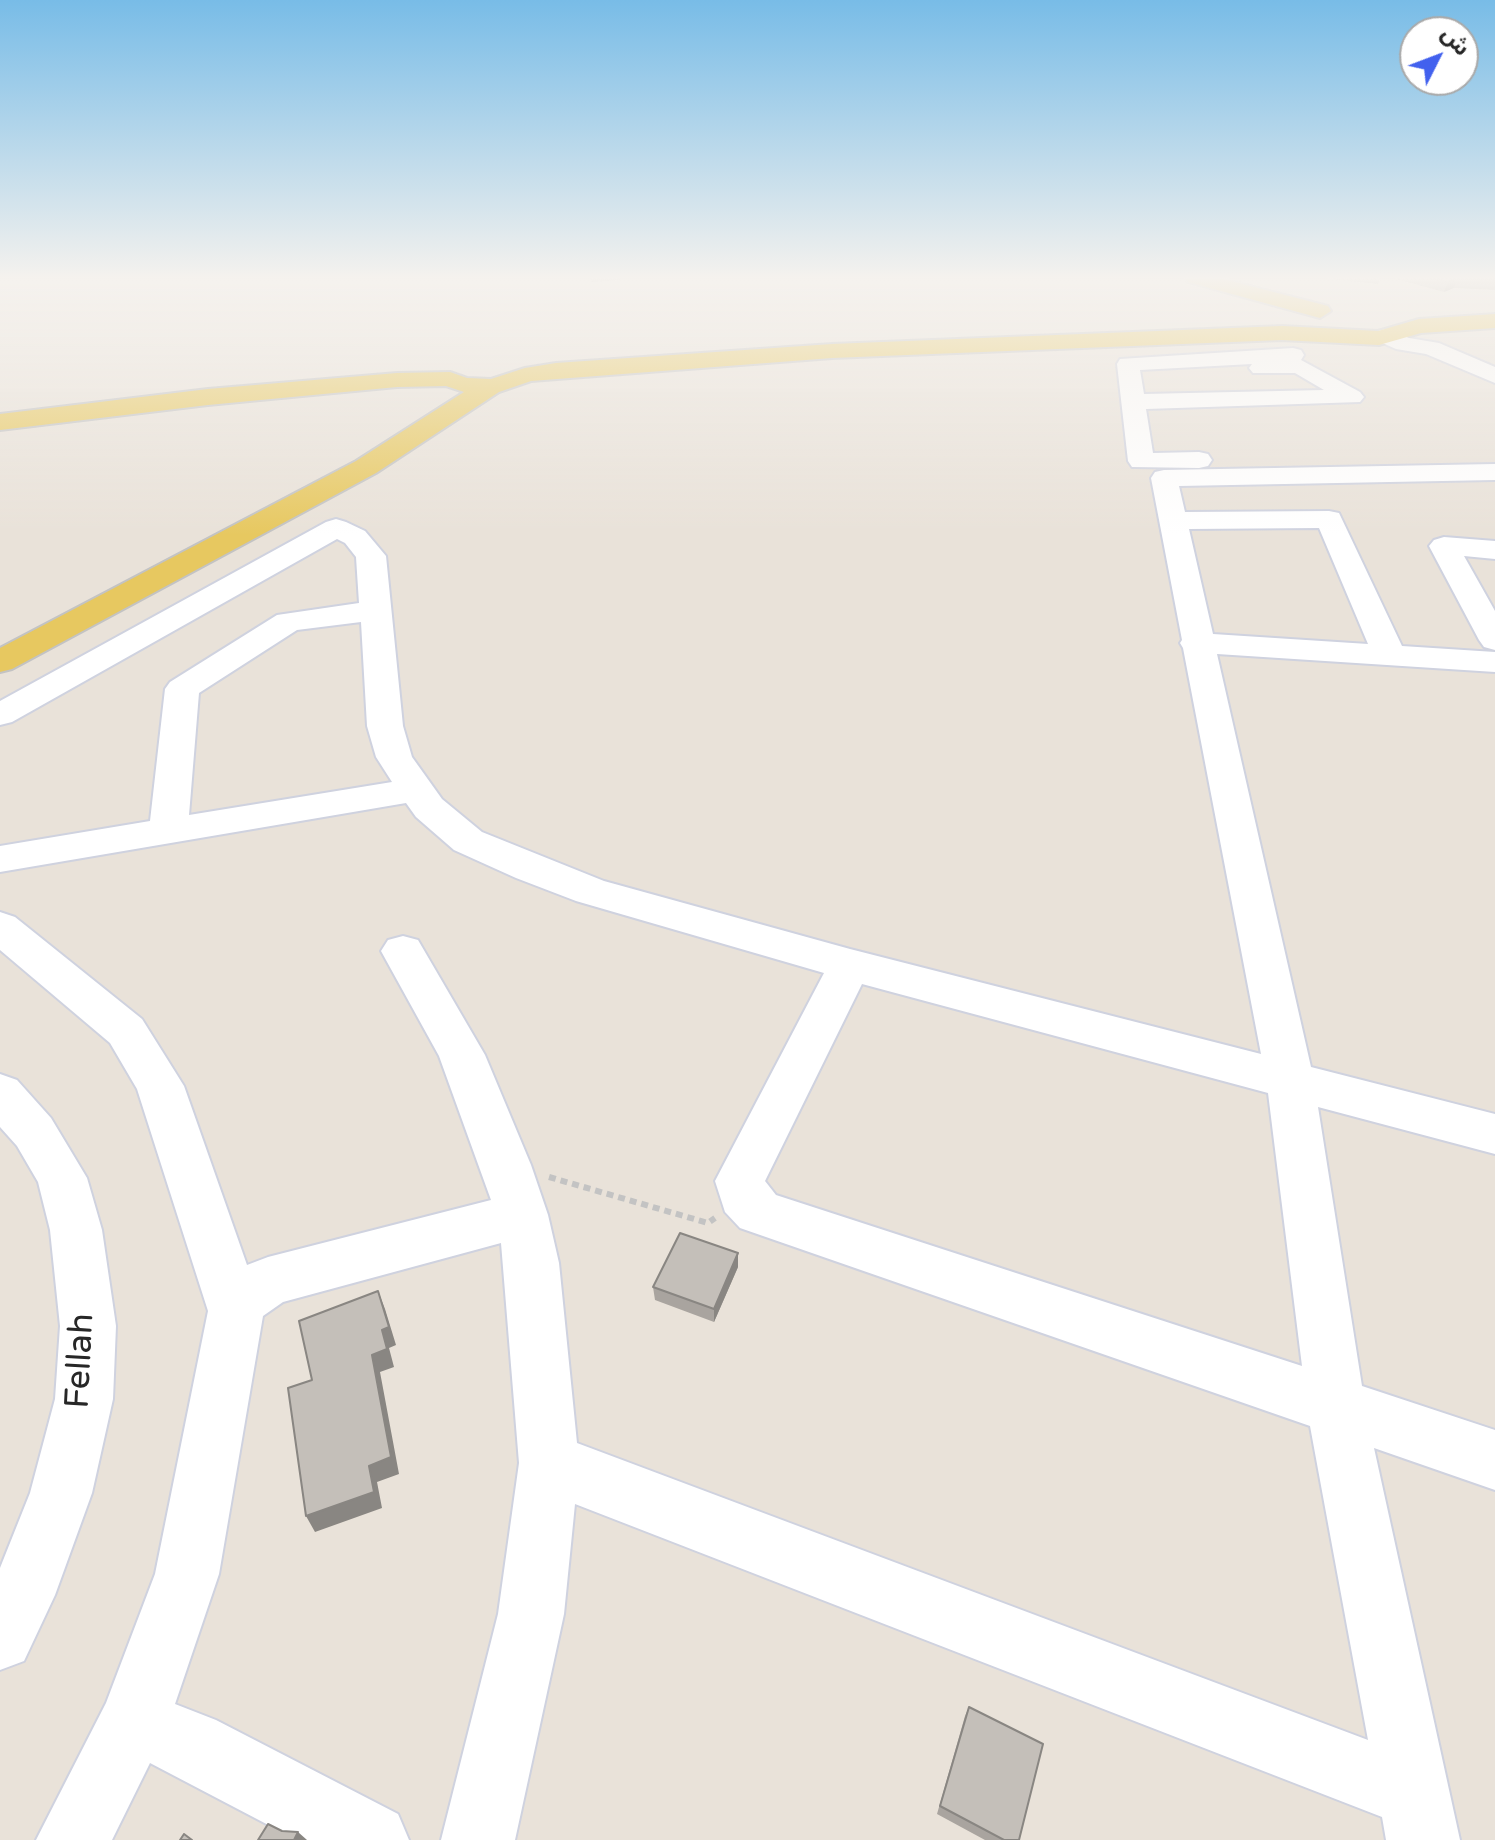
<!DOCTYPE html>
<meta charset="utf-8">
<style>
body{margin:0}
#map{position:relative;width:1495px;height:1840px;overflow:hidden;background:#e9e2d9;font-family:"Varela Round","Noto Sans Arabic",sans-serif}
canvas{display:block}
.north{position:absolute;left:1399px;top:16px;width:80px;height:80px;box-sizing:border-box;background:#fff;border:2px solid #a9a9a9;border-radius:50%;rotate:48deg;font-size:22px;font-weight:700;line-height:32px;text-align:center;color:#272727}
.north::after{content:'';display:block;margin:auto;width:28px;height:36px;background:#4261ee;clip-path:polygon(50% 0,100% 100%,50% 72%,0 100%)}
</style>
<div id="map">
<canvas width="1495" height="1840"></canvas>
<div class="north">ش</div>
</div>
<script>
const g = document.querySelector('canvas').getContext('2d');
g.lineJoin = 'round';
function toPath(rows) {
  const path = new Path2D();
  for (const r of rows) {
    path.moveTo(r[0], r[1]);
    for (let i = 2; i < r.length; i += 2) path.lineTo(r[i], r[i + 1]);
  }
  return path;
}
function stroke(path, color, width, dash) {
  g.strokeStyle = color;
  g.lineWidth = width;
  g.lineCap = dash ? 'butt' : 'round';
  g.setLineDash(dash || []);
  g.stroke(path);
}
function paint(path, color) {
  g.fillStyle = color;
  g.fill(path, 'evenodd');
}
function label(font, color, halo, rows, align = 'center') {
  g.font = font + ' "Varela Round",sans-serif';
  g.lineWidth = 8;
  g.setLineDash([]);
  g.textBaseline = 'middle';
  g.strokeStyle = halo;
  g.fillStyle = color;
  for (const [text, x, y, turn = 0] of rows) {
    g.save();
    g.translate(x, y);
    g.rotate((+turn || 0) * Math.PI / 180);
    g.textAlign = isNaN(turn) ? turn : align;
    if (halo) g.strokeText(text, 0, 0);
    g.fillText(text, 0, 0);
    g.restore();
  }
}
const minor = toPath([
 [1386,329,1409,338,1439,343,1495,367,1495,383,1426,354,1396,349,1378,341,1375,336,1378,331,1386,329],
 [1293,348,1301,350,1304,355,1301,360,1360,392,1364,397,1360,402,1146,409,1153,453,1199,452,1208,454,1212,460,1208,466,1199,468,1132,467,1128,461,1117,364,1120,359,1293,348],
 [1252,364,1249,368,1253,373,1295,373,1324,390,1144,394,1140,370,1252,364],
 [1495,464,1495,480,1179,486,1185,512,1329,511,1339,513,1402,646,1495,652,1495,672,1217,654,1311,1067,1495,1114,1495,1154,1318,1107,1362,1386,1495,1430,1495,1490,1374,1448,1460,1840,1386,1840,1382,1817,575,1504,564,1614,515,1840,441,1840,498,1614,519,1463,501,1243,283,1302,263,1316,219,1574,175,1704,216,1720,398,1814,409,1840,297,1840,150,1763,112,1840,36,1840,106,1703,155,1574,208,1311,137,1089,110,1043,0,950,0,912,15,917,142,1019,184,1086,247,1265,268,1257,491,1200,439,1056,381,951,388,940,403,936,418,940,485,1055,531,1165,548,1215,559,1263,577,1443,1368,1740,1310,1426,740,1228,725,1212,715,1181,824,973,576,901,516,878,454,850,416,817,406,803,0,872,0,846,150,821,165,689,170,682,277,615,359,603,356,557,345,543,337,539,12,722,0,725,0,701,326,522,336,519,346,522,365,531,386,556,403,726,412,757,442,799,482,832,604,881,850,949,1261,1054,1183,648,1180,643,1182,640,1151,478,1155,472,1164,470,1495,464],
 [1319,528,1368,644,1213,634,1189,529,1319,528],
 [361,622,367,726,376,757,392,782,189,815,199,693,297,630,361,622],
 [862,984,1268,1093,1302,1366,776,1195,765,1181,862,984],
 [1444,537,1495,541,1495,559,1464,556,1495,611,1495,650,1484,647,1479,640,1429,546,1434,540,1444,537],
 [0,1074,17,1080,51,1118,87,1178,102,1230,116,1326,113,1399,92,1493,55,1595,24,1661,0,1670,0,1568,30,1493,55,1399,60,1326,50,1230,38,1182,17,1146,0,1127,0,1074]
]);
const major = toPath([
 [1185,278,1219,278,1328,306,1331,311,1320,318,1188,282,1185,278],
 [1495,314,1495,328,1421,333,1379,345,1282,340,832,358,531,381,499,392,376,473,12,669,0,672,0,648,356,461,464,392,446,386,397,387,208,405,0,430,0,414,208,389,397,373,450,372,467,378,491,379,525,368,556,363,832,344,1282,326,1378,331,1419,319,1495,314]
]);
stroke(minor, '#cfd2df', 4);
stroke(major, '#c3c3c3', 4);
stroke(toPath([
 [549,1177,708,1223,715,1218]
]), '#c3c3c3', 6, [7, 5]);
paint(minor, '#fff');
paint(major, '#e7c860');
paint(toPath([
 [1320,278,1380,278,1378,284],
 [1392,278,1495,278,1495,290,1454,288,1444,292],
 [738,1267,714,1322,655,1300,653,1287],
 [969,1707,1019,1840,985,1840,937,1814,965,1716]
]), '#a9a49f');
paint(toPath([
 [591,278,620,278,620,280,591,282],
 [1457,278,1454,288,1444,292,1448,282],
 [738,1253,738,1267,714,1322,714,1309],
 [378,1291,385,1309,396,1345,389,1348,394,1367,380,1372,399,1474,377,1482,382,1508,315,1532,306,1516,369,1466,372,1355,382,1330],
 [298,1832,307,1840,294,1840]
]), '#898682');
const building = toPath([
 [1431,278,1495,278,1495,280,1457,278,1448,282,1431,278],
 [680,1233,738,1253,714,1309,653,1287,680,1233],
 [378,1291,389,1327,382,1330,387,1349,372,1355,391,1457,369,1466,374,1492,306,1516,288,1388,312,1380,299,1321,378,1291],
 [969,1707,1043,1744,1019,1840,1004,1840,940,1806,969,1707],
 [268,1824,282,1831,298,1832,294,1840,258,1840,268,1824],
 [184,1834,192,1840,180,1840,184,1834]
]);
paint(building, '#c4bfb9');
stroke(building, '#898682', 2);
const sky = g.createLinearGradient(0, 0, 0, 535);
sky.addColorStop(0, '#78bce7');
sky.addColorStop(0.52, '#f5f2ee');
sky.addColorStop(1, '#f5f2ee00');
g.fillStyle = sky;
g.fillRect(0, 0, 1495, 535);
label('34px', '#272727', '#fff', [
 ["Fellah",81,1361,-87]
]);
</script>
